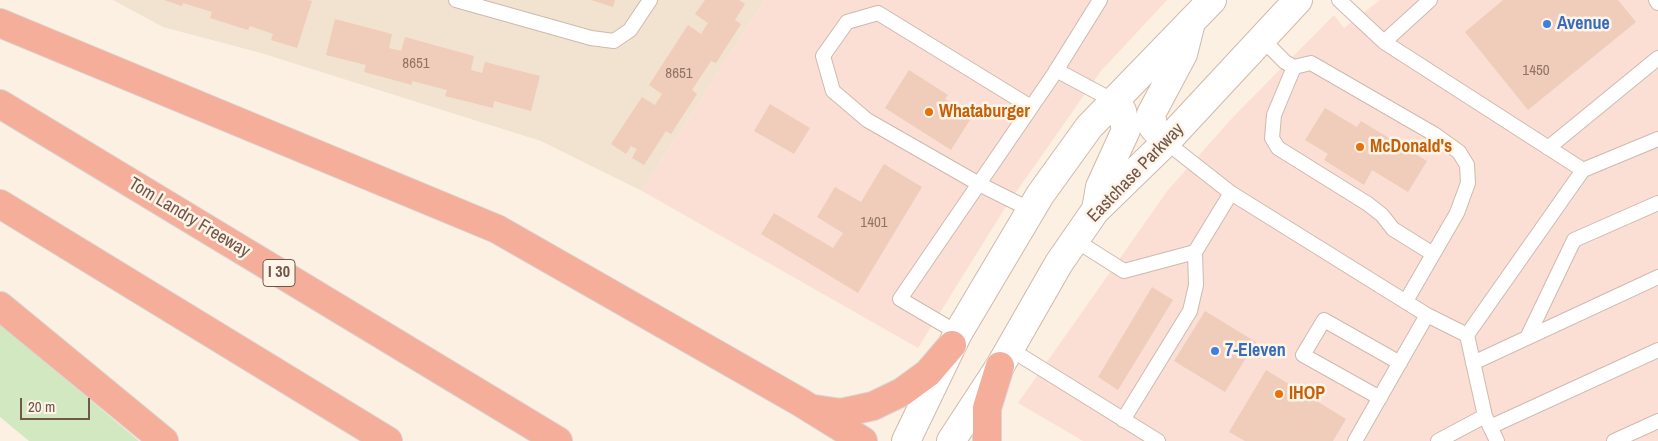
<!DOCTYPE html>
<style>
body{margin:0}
#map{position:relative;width:1658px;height:441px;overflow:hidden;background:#fbf0e1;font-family:"Archivo Narrow",sans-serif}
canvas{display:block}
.scale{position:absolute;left:20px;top:398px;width:70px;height:22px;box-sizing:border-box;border:2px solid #715649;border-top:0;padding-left:6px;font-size:15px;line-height:18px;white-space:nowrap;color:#715649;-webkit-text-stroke:4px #fef4e7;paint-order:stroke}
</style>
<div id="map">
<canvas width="1658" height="441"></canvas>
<div class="scale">20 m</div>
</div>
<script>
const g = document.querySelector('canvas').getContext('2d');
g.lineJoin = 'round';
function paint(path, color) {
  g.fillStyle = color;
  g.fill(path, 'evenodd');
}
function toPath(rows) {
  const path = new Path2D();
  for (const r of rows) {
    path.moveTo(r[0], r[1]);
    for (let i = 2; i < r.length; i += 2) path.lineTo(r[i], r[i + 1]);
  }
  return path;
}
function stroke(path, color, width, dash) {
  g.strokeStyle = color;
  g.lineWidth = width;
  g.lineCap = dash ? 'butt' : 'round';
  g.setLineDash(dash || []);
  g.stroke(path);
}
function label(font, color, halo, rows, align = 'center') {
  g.font = font + ' "Archivo Narrow",sans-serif';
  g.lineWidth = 5;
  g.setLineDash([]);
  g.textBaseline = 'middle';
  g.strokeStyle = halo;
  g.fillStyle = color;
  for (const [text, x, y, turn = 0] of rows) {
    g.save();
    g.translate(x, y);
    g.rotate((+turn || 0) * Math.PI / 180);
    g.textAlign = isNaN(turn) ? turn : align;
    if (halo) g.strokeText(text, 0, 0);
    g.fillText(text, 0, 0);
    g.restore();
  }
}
paint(toPath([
 [113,0,765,0,642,191,541,141,261,53,163,27]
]), '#f2e2d0');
paint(toPath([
 [765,0,1167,0,1101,71,1005,208,918,348,642,191],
 [1380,0,1658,0,1658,441,1083,441,1018,403,1168,190,1235,115,1334,15,1344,28]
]), '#fbdfd5');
paint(toPath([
 [0,324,139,441,29,441,0,417]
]), '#d2e8c1');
paint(toPath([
 [164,0,308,0,312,1,297,48,271,40,273,34,250,26,248,30,210,18,212,12,183,3,182,6],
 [591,0,615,0,613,7],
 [705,0,739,0,745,4,735,20,741,24,716,63,711,61,692,90,697,94,671,134,666,131,644,165,632,158,637,149,631,146,626,154,611,144,642,97,655,105,662,94,649,85,688,25,701,34,708,23,695,14],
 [1503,0,1618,0,1636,22,1528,110,1465,32],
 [335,19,392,34,389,48,401,51,405,37,474,56,471,70,482,73,485,62,540,76,531,111,494,101,493,108,445,96,447,90,412,81,412,85,364,72,366,65,326,55],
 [909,70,948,95,945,99,973,115,951,150,885,108],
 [770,104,810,128,794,154,754,131],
 [1325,108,1357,127,1361,121,1427,161,1408,192,1372,170,1364,185,1324,160,1328,154,1305,140],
 [884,164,922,187,858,293,761,234,774,213,833,248,843,233,817,217,835,187,861,202],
 [1152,287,1173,300,1118,390,1098,377],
 [1205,311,1256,342,1225,392,1174,361],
 [1266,370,1346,419,1333,441,1245,441,1229,432]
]), '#f0cdba');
const service = toPath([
 [456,0,591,38,614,41,630,30,650,0],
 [1339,0,1384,42,1583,170],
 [1656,0,1658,3],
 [1262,39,1285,62,1294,67,1311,63,1434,134,1459,152,1467,165,1468,183,1457,213,1406,301],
 [1384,42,1430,0],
 [1294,67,1274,115,1272,138,1278,148,1368,204,1382,215,1393,229,1433,254],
 [1056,70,1114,101],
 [1166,142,1231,193,1427,315],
 [1548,148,1658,58],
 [1031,210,979,184,867,120,833,91,823,56,847,22,878,13,1031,107],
 [1075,240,1124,271,1195,252],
 [958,333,900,299,1054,74,1100,0],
 [1467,335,1485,416,1497,441],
 [1527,338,1574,240,1658,203],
 [1010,349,1158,441],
 [1473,363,1658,277],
 [1380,398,1303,355,1324,320,1400,363],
 [1123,420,1190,311,1196,285,1195,252,1231,193],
 [1490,427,1658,350],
 [1355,441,1427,315,1467,335,1583,170,1658,139],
 [1438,441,1485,416],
 [1614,441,1658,421]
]);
const secondary = toPath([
 [1166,142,1153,127,1151,114,1183,54,1190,26],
 [1096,210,1100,187,1126,130,1122,111,1114,101],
 [906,441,958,333,1040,195,1089,127,1212,0],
 [951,441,1000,366,1059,263,1095,211,1166,142,1298,0]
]);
const motorway = toPath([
 [0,23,497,229,800,402,863,441],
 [0,104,558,441],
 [0,204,388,441],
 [0,306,164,441],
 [814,409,841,413,873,406,902,392,928,373,952,345],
 [987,441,987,408,1000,366]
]);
stroke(service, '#cebaac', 16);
stroke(secondary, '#d1b9a9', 30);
stroke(motorway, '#dad3d0', 30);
stroke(service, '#fff', 14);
stroke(secondary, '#fff', 28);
stroke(motorway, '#f4ae9a', 28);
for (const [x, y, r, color] of [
 [1547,24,5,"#3f7fe0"],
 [929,112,5,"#e8710a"],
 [1360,147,5,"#e8710a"],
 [1215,351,5,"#3f7fe0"],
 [1279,394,5,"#e8710a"]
]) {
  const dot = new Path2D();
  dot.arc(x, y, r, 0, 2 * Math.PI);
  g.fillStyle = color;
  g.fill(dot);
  stroke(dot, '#fef4e7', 2);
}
label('15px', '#917465', null, [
 ["8651",416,64],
 ["1450",1536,71],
 ["8651",679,74],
 ["1401",874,223]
]);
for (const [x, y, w] of [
 [279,273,32]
]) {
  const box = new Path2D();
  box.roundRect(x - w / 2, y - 13.5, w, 27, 4);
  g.fillStyle = '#fef4e7';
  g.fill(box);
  stroke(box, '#715649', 1);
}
label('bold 16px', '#715649', null, [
 ["I 30",279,273]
]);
label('bold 18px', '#366cbe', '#fef4e7', [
 ["Avenue",1557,24],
 ["7-Eleven",1225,351]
], 'left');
label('bold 18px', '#c56008', '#fef4e7', [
 ["Whataburger",939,112],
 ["McDonald's",1370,147],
 ["IHOP",1289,394]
], 'left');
label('18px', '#715649', '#fef4e7', [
 ["Eastchase Parkway",1136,173,-46],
 ["Tom Landry Freeway",189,218,31]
]);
</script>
